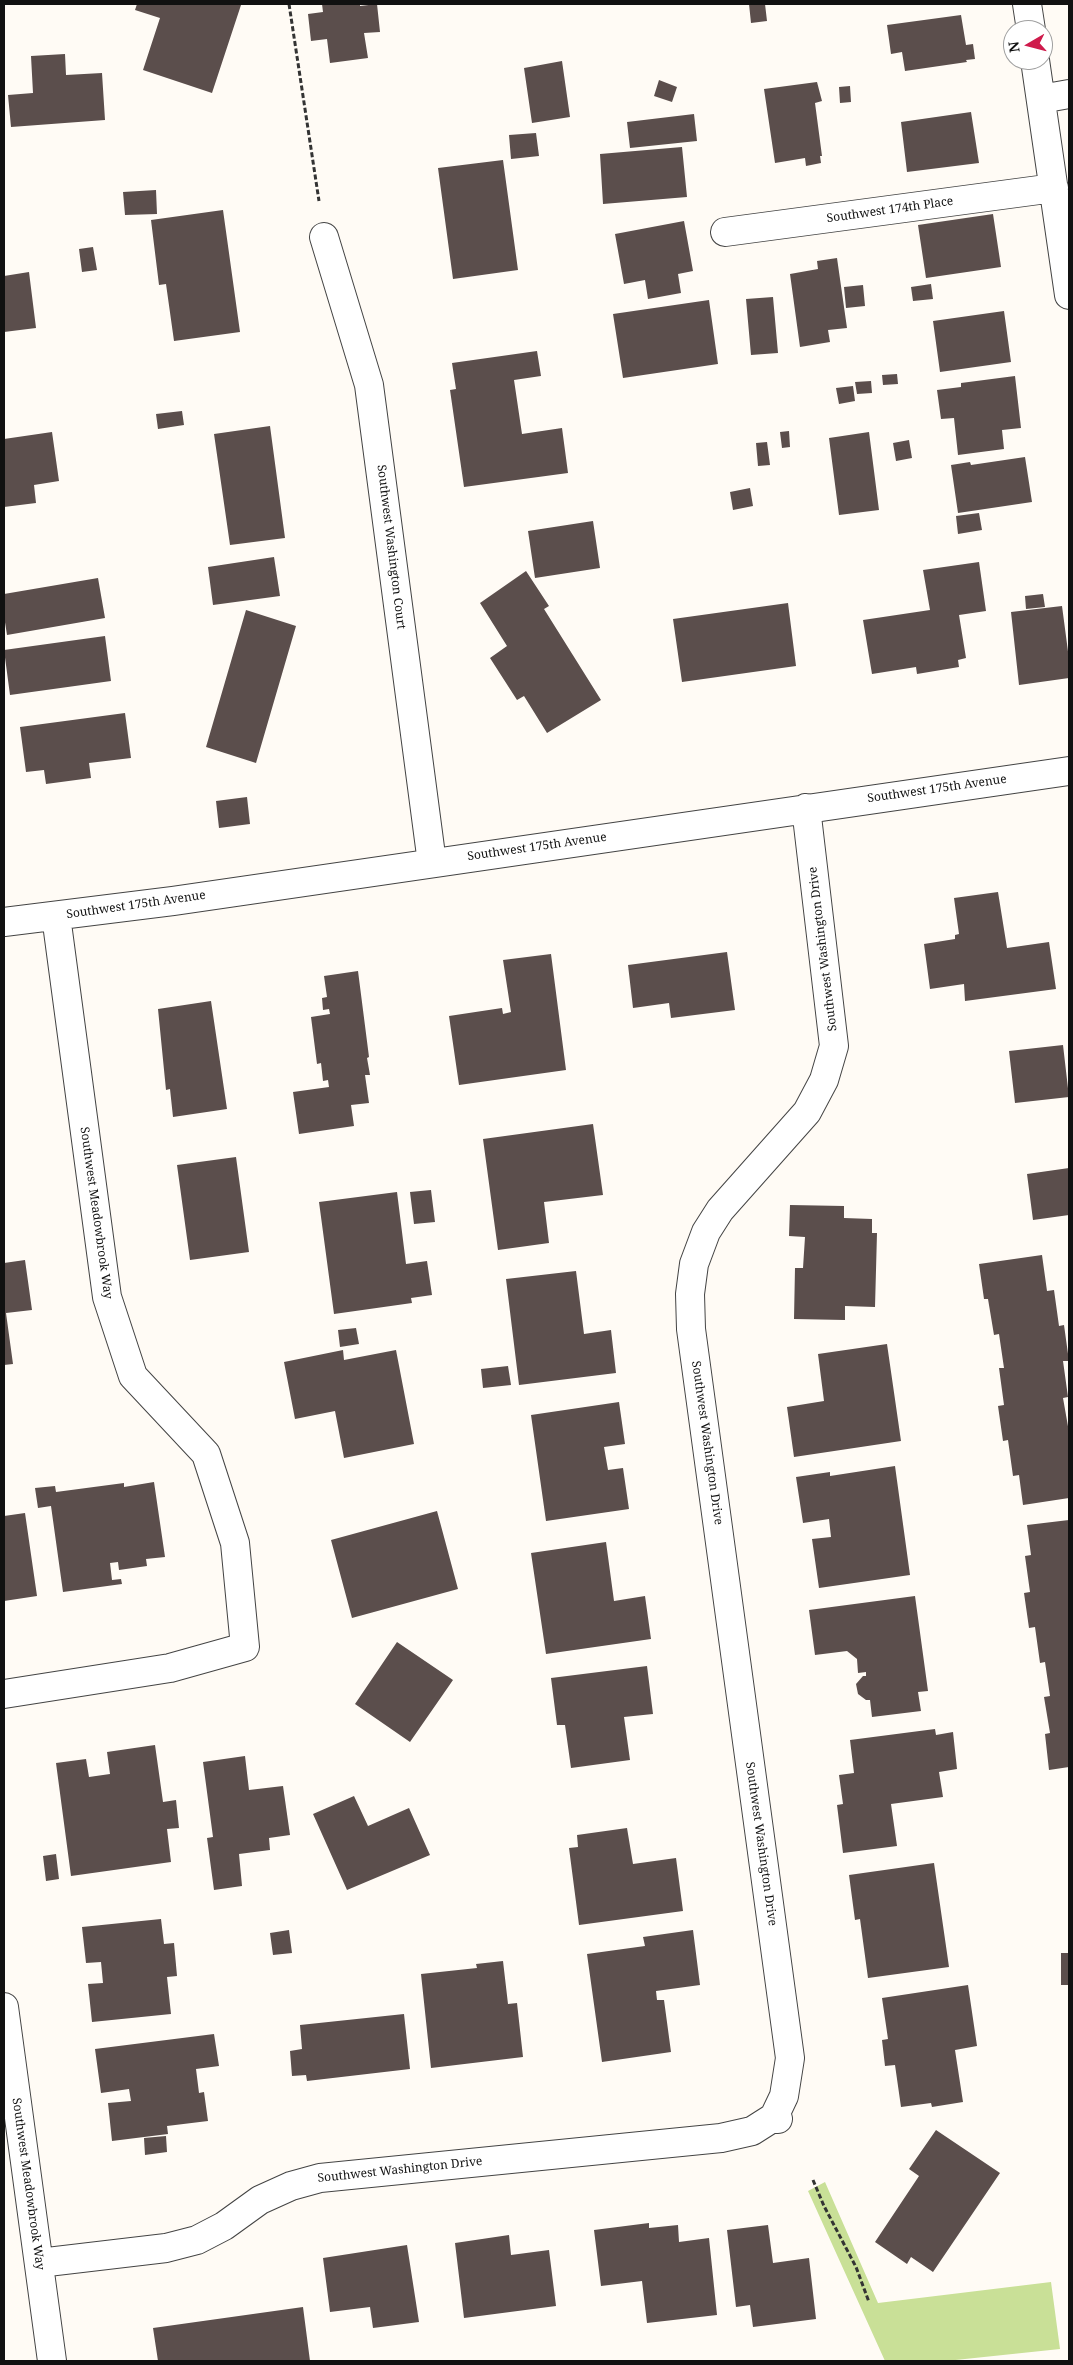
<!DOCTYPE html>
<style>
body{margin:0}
#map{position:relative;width:1073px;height:2365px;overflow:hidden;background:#fffbf5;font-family:"Noto Serif",serif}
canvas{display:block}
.frame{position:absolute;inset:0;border:5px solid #111;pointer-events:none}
.north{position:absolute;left:1003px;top:20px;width:50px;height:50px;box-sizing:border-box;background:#fff;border:1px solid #a0a0a0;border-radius:50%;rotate:262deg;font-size:14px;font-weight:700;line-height:20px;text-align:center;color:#111}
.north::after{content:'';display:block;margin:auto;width:18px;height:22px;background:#cf1b4c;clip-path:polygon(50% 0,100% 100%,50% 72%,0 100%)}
</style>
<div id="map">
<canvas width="1073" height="2365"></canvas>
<div class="frame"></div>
<div class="north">N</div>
</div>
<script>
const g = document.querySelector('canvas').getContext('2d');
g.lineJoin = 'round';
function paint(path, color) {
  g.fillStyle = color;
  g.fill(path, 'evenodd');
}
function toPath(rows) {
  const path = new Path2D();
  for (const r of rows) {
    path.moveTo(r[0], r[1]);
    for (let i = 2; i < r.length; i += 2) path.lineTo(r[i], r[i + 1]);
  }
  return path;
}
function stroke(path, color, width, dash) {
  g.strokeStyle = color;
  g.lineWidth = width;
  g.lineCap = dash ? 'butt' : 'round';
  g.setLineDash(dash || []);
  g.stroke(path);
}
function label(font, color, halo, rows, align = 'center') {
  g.font = font + ' "Noto Serif",serif';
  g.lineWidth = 5;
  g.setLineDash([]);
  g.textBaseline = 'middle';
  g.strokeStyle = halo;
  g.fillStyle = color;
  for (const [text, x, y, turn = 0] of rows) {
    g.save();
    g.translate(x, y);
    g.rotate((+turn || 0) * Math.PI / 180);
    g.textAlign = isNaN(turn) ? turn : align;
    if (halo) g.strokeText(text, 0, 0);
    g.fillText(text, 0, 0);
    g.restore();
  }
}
paint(toPath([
 [825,2182,878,2303,1051,2282,1060,2349,946,2361,885,2361,808,2191]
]), '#c9e097');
paint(toPath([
 [137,4,241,5,212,93,143,70,160,18,135,10],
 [322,4,360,4,360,6,377,4,380,32,364,33,368,58,330,63,327,39,311,41,308,14,323,12],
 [749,4,765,4,767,21,751,23],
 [961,15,966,45,973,44,975,59,966,60,967,62,905,71,902,52,891,54,887,25],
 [65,54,66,75,102,73,105,120,11,127,8,95,33,93,31,56],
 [562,61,570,117,532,123,524,68],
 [659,80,677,87,672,102,654,96],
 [817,82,822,101,815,103,822,156,820,156,821,163,806,166,805,158,775,163,764,89],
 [850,86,851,102,840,103,839,87],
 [971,112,979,163,907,172,901,122],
 [694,114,697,141,630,148,627,122],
 [536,133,539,156,511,159,509,135],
 [682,147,687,197,603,204,600,154],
 [503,160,518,270,453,279,438,168],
 [156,190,157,214,125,215,123,192],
 [223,210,240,332,174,341,166,284,159,285,151,220],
 [993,214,1001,267,926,278,918,225],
 [684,221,693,271,678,274,681,293,648,299,645,280,624,284,615,234],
 [93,247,97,270,82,272,79,249],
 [837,258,847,328,828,330,830,342,800,347,790,274,818,269,817,261],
 [29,272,36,328,4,332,4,276],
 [931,284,933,299,913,301,911,287],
 [863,285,865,306,846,308,844,287],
 [773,297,778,353,751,355,746,299],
 [709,300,718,364,623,378,613,314],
 [1004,311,1011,362,940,372,933,321],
 [537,351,541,376,514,380,522,434,562,428,568,473,464,487,450,390,456,389,452,363],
 [897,374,898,384,883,385,882,375],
 [1015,376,1021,428,1002,430,1004,449,958,455,954,418,941,419,937,390,961,387,961,383],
 [871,381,872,393,857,394,855,382],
 [853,386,855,401,839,404,836,388],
 [182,411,184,425,158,429,156,414],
 [270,426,285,538,230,545,214,434],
 [789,431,790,447,782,448,780,432],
 [52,432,59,481,34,485,36,503,4,507,4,439],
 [869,432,879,510,839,515,829,438],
 [909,440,912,458,896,461,893,443],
 [767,442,770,465,758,466,756,443],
 [1025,457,1032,502,958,513,951,465,970,462,971,465],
 [750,488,753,506,733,510,730,492],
 [979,513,982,530,958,534,956,516],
 [593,521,600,568,535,578,528,531],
 [274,557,280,596,213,605,208,567],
 [979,562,986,611,959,615,966,658,958,660,959,667,917,674,916,667,872,674,863,620,930,610,923,570],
 [526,571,549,606,544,609,601,700,547,733,524,696,517,700,490,658,507,646,480,603],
 [98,578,105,618,7,635,4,616,4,594],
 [1043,594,1045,607,1026,609,1025,596],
 [788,603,796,666,682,682,673,619],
 [1062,606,1069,659,1069,678,1019,685,1011,612],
 [246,610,296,626,256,763,206,747],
 [105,636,111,681,10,695,4,650],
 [125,713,131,758,89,763,91,778,46,784,44,770,26,772,20,727],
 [247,797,250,824,219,828,216,801],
 [998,892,1007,948,1049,942,1056,989,965,1001,964,984,930,989,924,944,955,939,955,935,959,934,954,898],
 [727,952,735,1010,671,1018,669,1003,633,1008,628,965],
 [551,954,566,1070,459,1085,449,1016,502,1008,503,1014,511,1012,503,960],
 [358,971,369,1057,367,1058,370,1075,365,1075,369,1103,351,1105,354,1126,299,1134,293,1092,329,1087,328,1080,323,1081,321,1063,317,1064,311,1017,330,1014,329,1009,323,1010,322,998,327,997,324,976],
 [211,1001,227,1109,173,1117,170,1089,166,1090,158,1009],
 [1063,1045,1069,1097,1015,1103,1009,1051],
 [593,1124,603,1195,544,1202,549,1243,498,1250,483,1139],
 [236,1157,249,1252,190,1260,177,1165],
 [1069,1168,1069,1215,1033,1220,1027,1174],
 [431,1190,435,1222,414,1224,410,1192],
 [397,1192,406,1264,427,1261,432,1295,411,1298,412,1303,334,1314,319,1202],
 [790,1205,844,1206,844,1218,872,1219,872,1233,877,1233,875,1307,845,1306,845,1320,794,1319,795,1268,803,1268,805,1237,789,1236],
 [1042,1255,1047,1291,1054,1290,1059,1326,1064,1325,1069,1361,1063,1361,1068,1397,1063,1398,1069,1432,1069,1498,1023,1505,1019,1475,1013,1476,1008,1440,1003,1441,998,1406,1004,1405,999,1368,1004,1368,999,1334,994,1335,988,1299,984,1299,979,1264],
 [25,1260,32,1310,6,1313,13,1364,4,1365,4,1263],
 [576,1271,584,1334,611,1330,616,1373,519,1385,506,1279],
 [356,1328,359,1344,340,1347,338,1330],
 [887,1344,901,1441,794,1457,787,1407,824,1401,818,1354],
 [343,1350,344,1360,396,1350,414,1444,344,1458,335,1411,295,1419,284,1362],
 [508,1366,511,1385,483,1388,481,1369],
 [619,1402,625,1444,604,1447,608,1470,623,1468,629,1509,546,1521,531,1415],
 [895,1466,910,1575,819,1588,812,1539,831,1537,829,1519,803,1523,796,1477,830,1472,830,1476],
 [154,1482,165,1557,146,1559,147,1566,119,1570,118,1562,110,1563,112,1580,121,1579,122,1584,63,1592,51,1506,38,1508,35,1488,55,1486,56,1492,124,1483,124,1487],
 [437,1511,458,1589,352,1618,331,1540],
 [25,1513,37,1596,4,1601,4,1516],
 [1069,1520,1069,1767,1049,1770,1045,1734,1050,1733,1044,1697,1050,1696,1045,1662,1040,1663,1035,1627,1029,1628,1024,1593,1030,1592,1025,1556,1031,1555,1027,1525],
 [606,1542,614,1601,645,1596,651,1639,546,1654,531,1553],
 [915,1596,928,1691,918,1692,921,1711,872,1717,870,1700,866,1700,858,1694,856,1684,863,1676,866,1676,866,1672,858,1673,857,1659,847,1651,815,1655,809,1610],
 [397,1642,453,1680,410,1742,355,1704],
 [647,1666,653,1714,624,1717,630,1760,571,1768,565,1725,557,1725,551,1678],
 [935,1729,936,1735,953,1732,957,1769,939,1772,943,1797,891,1804,897,1846,843,1853,837,1805,843,1804,839,1775,854,1773,850,1740],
 [155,1745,163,1802,176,1800,179,1828,167,1829,171,1862,71,1876,56,1763,86,1759,89,1777,110,1774,107,1752],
 [245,1756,249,1790,283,1786,290,1835,269,1838,270,1850,239,1854,242,1886,214,1890,207,1838,213,1837,203,1762],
 [354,1796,368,1826,409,1808,430,1855,347,1890,313,1814],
 [627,1828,633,1864,676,1858,683,1911,579,1925,569,1848,578,1847,577,1835],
 [56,1854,59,1879,46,1881,43,1856],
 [934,1863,949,1967,868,1978,860,1919,855,1920,849,1875],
 [161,1919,164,1944,174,1943,177,1976,167,1977,171,2014,92,2022,88,1984,103,1983,101,1962,86,1963,82,1927],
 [289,1930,292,1953,273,1955,270,1933],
 [693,1930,700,1985,656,1991,657,2000,664,2000,671,2052,602,2062,587,1954,645,1946,643,1937],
 [1061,1953,1069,1953,1069,1985,1061,1985],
 [503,1961,508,2004,517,2003,523,2057,431,2068,421,1974,477,1968,476,1964],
 [968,1985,977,2046,955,2050,963,2102,932,2107,931,2103,901,2107,895,2065,885,2066,882,2040,888,2039,882,1998],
 [404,2014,410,2069,307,2081,306,2075,292,2076,290,2051,302,2049,300,2025],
 [214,2034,219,2066,196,2069,199,2093,204,2092,208,2121,167,2126,168,2134,112,2141,108,2103,131,2101,129,2089,101,2093,95,2049],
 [936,2130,1000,2173,933,2272,911,2257,907,2264,875,2242,919,2176,909,2169],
 [166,2136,167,2152,145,2155,144,2138],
 [649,2223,649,2228,678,2225,679,2242,709,2238,717,2315,647,2323,642,2281,601,2286,594,2230],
 [768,2225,773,2263,809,2258,816,2319,753,2327,750,2305,736,2307,727,2230],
 [509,2235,511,2255,549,2250,556,2306,464,2318,455,2243],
 [407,2245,419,2322,373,2328,370,2307,330,2312,323,2258],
 [303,2307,310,2361,158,2361,153,2328]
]), '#5b4e4c');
const street = toPath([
 [1027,4,1031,30],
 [1035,60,1069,295],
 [1041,99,1069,94],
 [725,232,1054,188],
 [324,237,369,385,432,863],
 [4,922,173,901,1069,771],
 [4,1694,170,1668,245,1647,235,1543,206,1454,133,1376,107,1297,56,916],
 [4,2007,52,2361],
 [778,2119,774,2117,784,2096,790,2058,691,1329,690,1294,694,1264,706,1232,720,1210,807,1112,824,1080,834,1046,806,808],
 [39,2263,166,2248,197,2240,224,2226,260,2200,291,2186,320,2178,721,2138,752,2131,774,2117]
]);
stroke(street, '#444', 30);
stroke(toPath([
 [289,4,319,201],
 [813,2180,824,2206,856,2267,869,2302]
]), '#333', 3, [5, 2.5]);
stroke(street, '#fff', 28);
label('12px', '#111', '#fff', [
 ["Southwest 174th Place",890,210,-8],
 ["Southwest Washington Court",391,547,83],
 ["Southwest 175th Avenue",937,789,-8],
 ["Southwest 175th Avenue",537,847,-8],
 ["Southwest 175th Avenue",136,905,-8],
 ["Southwest Washington Drive",823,949,-97],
 ["Southwest Meadowbrook Way",96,1213,82],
 ["Southwest Washington Drive",707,1443,82],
 ["Southwest Washington Drive",761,1844,82],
 ["Southwest Washington Drive",400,2170,-6],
 ["Southwest Meadowbrook Way",28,2184,82]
]);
</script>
